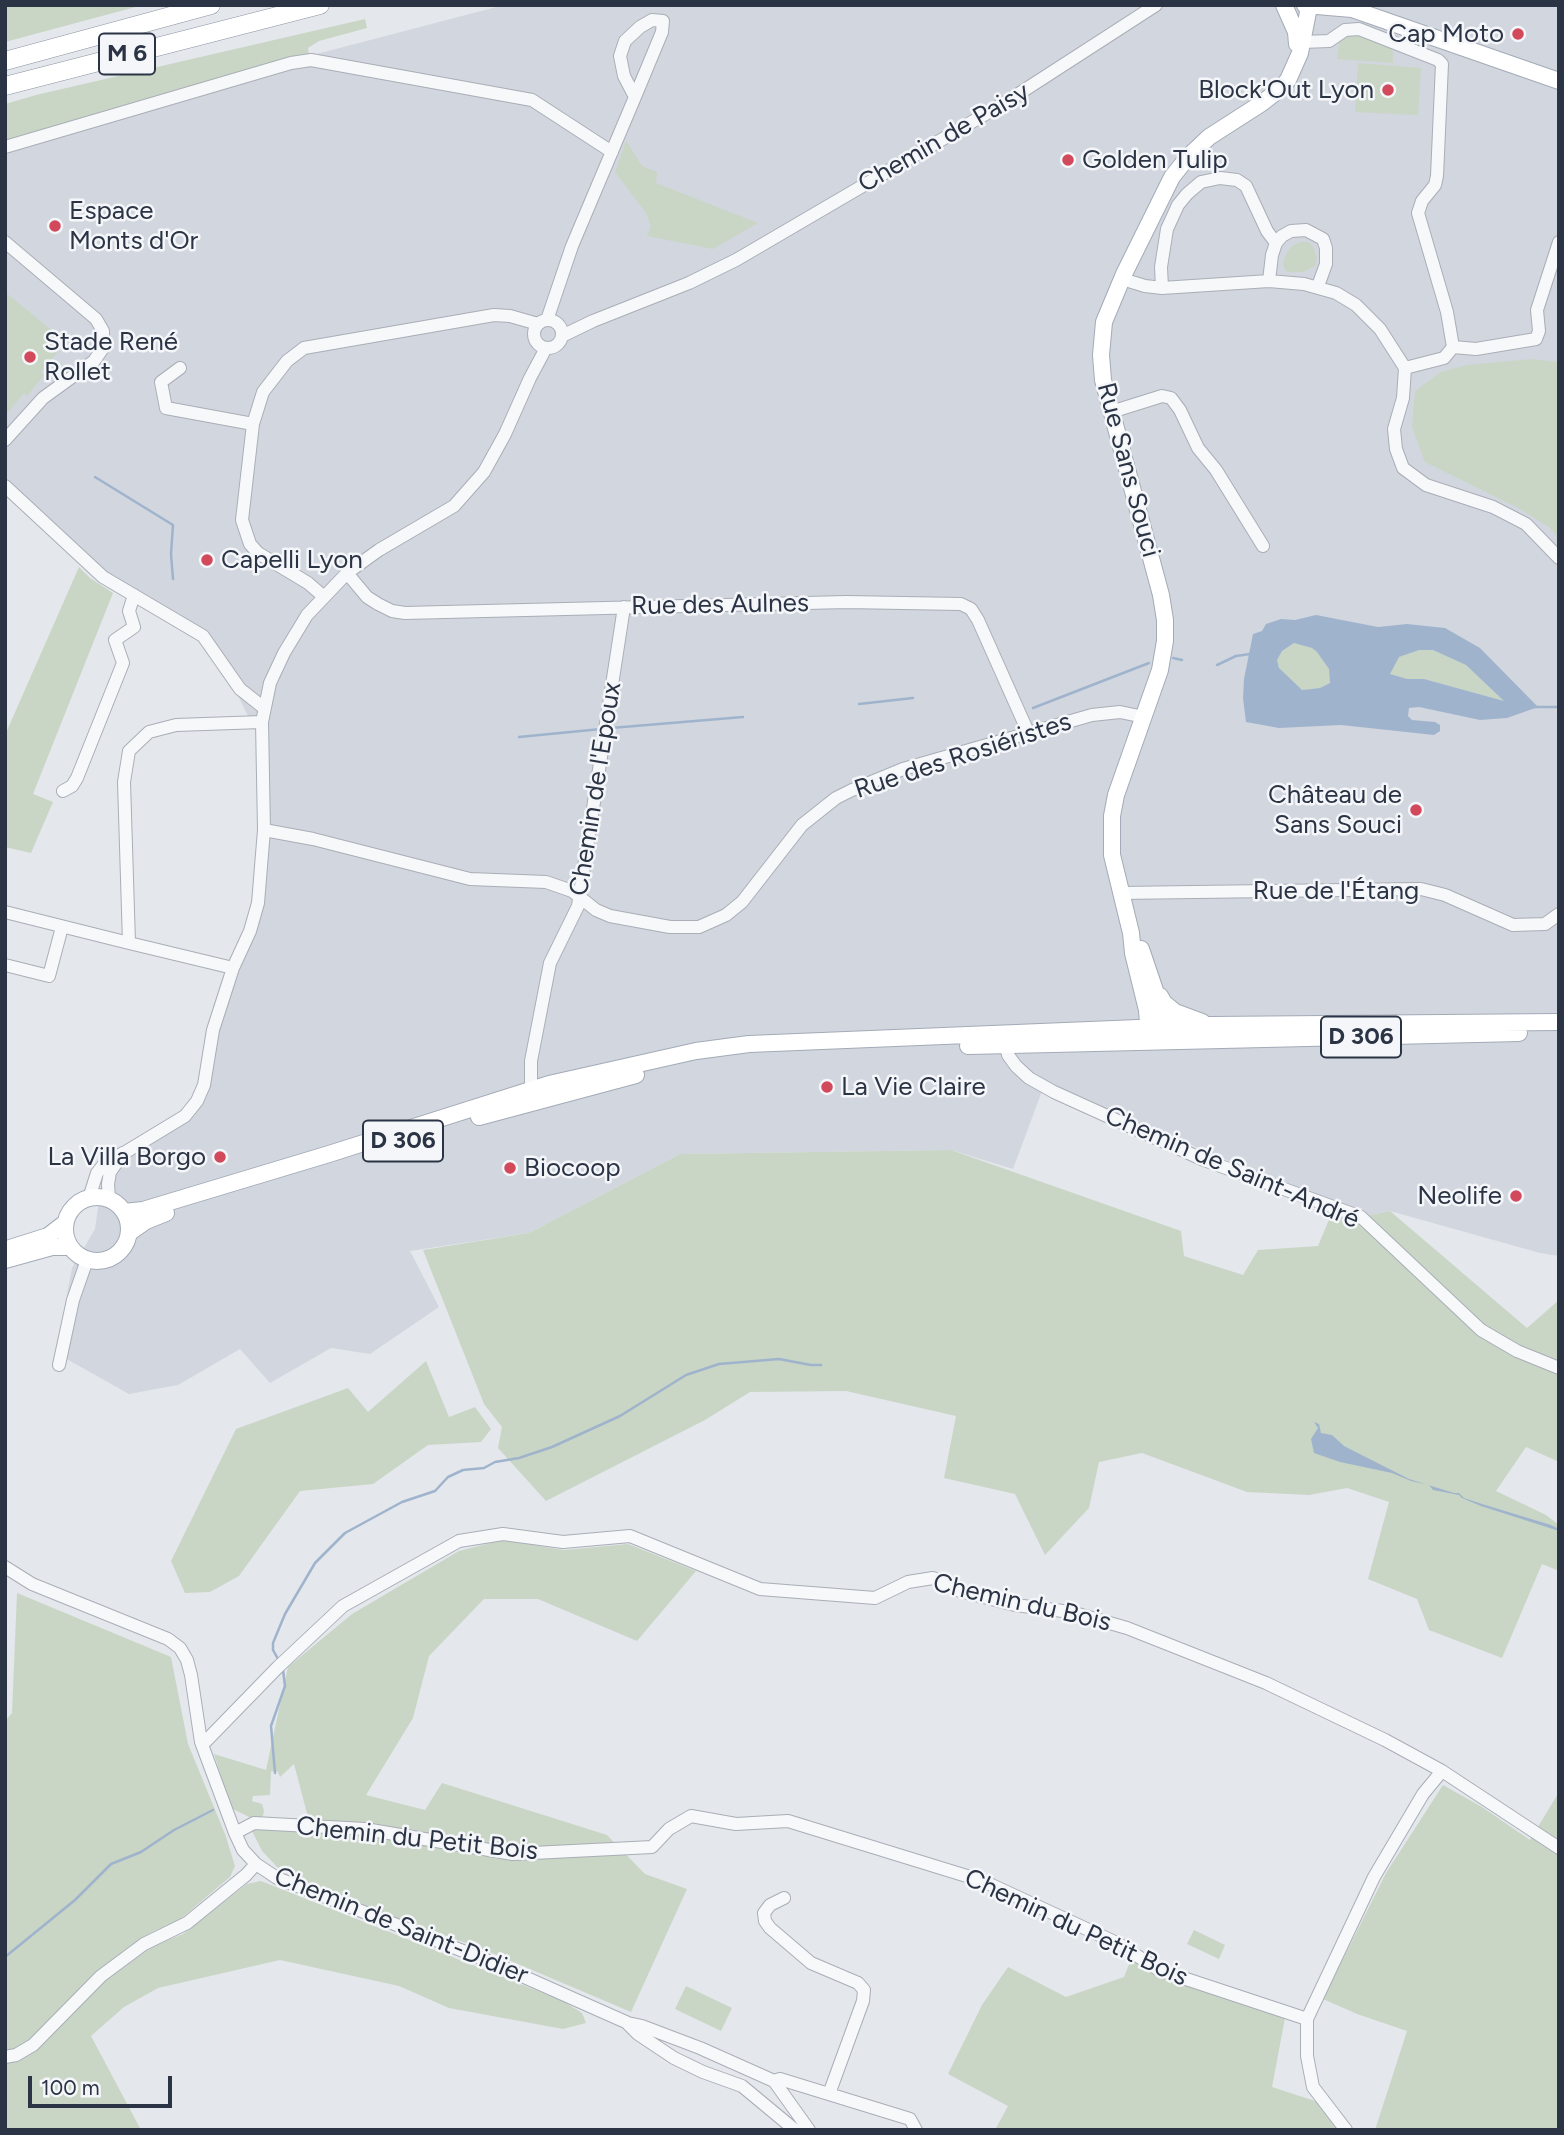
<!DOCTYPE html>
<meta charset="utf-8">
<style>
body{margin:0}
#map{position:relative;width:1564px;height:2135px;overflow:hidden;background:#e4e7ec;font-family:Figtree,sans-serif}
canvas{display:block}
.frame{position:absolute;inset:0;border:7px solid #2b3445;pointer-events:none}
.scale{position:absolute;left:28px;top:2076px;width:144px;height:32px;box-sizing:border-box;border:4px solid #2b3445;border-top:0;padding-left:9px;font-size:21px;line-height:24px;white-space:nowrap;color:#2b3445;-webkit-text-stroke:5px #f4f6f9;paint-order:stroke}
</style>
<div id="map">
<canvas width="1564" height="2135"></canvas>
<div class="frame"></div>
<div class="scale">100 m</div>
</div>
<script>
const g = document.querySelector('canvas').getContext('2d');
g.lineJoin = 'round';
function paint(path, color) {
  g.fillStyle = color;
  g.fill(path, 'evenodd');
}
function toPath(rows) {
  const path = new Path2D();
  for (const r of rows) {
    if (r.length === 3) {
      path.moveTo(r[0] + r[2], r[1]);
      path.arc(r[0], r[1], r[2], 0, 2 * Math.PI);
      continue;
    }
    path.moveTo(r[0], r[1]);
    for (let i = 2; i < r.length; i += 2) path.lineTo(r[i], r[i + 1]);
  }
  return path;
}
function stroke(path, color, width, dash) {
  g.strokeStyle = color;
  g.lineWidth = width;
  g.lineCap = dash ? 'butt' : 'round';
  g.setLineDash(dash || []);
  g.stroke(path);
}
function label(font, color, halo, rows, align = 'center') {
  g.font = font + ' Figtree,sans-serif';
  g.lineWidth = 5;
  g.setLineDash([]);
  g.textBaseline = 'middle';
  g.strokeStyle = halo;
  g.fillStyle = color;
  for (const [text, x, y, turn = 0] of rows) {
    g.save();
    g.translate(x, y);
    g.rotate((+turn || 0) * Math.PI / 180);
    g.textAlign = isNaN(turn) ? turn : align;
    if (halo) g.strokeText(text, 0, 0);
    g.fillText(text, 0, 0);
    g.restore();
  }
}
paint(toPath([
 [504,5,1559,5,1559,1256,1540,1253,1390,1211,1361,1217,1045,1083,1013,1169,951,1150,680,1154,529,1233,410,1251,439,1307,370,1354,331,1348,270,1383,240,1349,178,1385,129,1394,56,1353,72,1268,95,1229,103,1172,198,1101,233,968,261,900,262,744,209,638,97,568,5,483,5,140,75,123,309,56]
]), '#d2d6de');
paint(toPath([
 [5,5,143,5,5,42],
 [365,19,367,28,319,41,308,48,309,56,75,123,5,140,5,104,36,95],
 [1350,34,1388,45,1393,52,1393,63,1337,59,1339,43,1343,37],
 [1358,63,1421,68,1418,115,1355,112],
 [626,141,642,166,657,172,656,183,758,223,713,249,647,236,651,226,646,213,615,172],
 [1301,242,1308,242,1313,246,1317,258,1315,266,1303,272,1287,272,1284,268,1283,262,1287,253,1292,246],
 [5,292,66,342,41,372,44,375,27,396,24,393,5,416],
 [1532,359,1559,362,1559,538,1549,527,1520,509,1425,462,1412,427,1415,391,1441,372,1467,365],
 [79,567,90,578,113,593,33,794,53,802,31,853,5,847,5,735],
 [1295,643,1312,648,1317,652,1329,669,1330,683,1320,688,1302,690,1298,688,1279,668,1277,660,1282,651],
 [1419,650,1433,650,1466,665,1504,701,1424,679,1407,679,1389,674,1399,657],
 [951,1150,1181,1231,1184,1256,1243,1275,1258,1250,1318,1246,1331,1215,1361,1217,1390,1211,1527,1328,1559,1300,1559,1462,1526,1447,1496,1491,1546,1515,1559,1525,1559,1571,1542,1564,1502,1658,1429,1630,1417,1599,1368,1579,1389,1502,1347,1488,1309,1495,1247,1492,1142,1453,1099,1462,1089,1508,1045,1555,1015,1494,944,1478,956,1416,846,1391,750,1392,705,1420,546,1501,498,1448,502,1427,484,1404,423,1250,529,1233,680,1154],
 [426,1361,449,1417,475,1407,491,1429,481,1442,428,1445,373,1484,300,1491,239,1576,210,1592,185,1593,171,1561,236,1429,348,1388,368,1412],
 [502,1540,564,1550,628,1544,696,1571,637,1641,538,1599,484,1599,429,1656,413,1718,366,1795,425,1810,442,1783,607,1835,645,1874,687,1889,631,2012,485,1950,375,1910,281,1871,262,1851,252,1831,261,1827,309,1821,294,1764,280,1777,278,1772,271,1771,270,1795,253,1796,252,1801,262,1804,264,1811,262,1820,251,1818,231,1808,214,1754,266,1770,288,1667,352,1614,459,1551],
 [17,1593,171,1657,188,1744,225,1834,235,1866,230,1877,179,1920,152,1932,134,1943,92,1976,99,1985,153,1946,183,1934,247,1884,261,1881,563,2001,582,2013,586,2023,563,2029,449,2008,399,1986,280,1960,158,1988,124,2007,91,2036,141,2130,5,2130,5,1721,12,1713],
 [1443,1785,1482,1807,1530,1840,1559,1792,1559,2130,1375,2130,1407,2031,1357,2014,1323,1999,1386,1873],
 [1194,1930,1225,1945,1219,1959,1187,1944],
 [1131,1959,1160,1975,1285,2018,1272,2087,1321,2103,1342,2130,995,2130,1008,2106,948,2074,982,2005,1008,1967,1066,1997,1124,1977],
 [686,1986,732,2008,721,2031,675,2009]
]), '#c9d6c5');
paint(toPath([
 [1316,615,1378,627,1407,624,1445,628,1480,648,1538,707,1507,718,1480,720,1419,707,1409,708,1408,716,1412,720,1435,722,1440,725,1440,731,1434,735,1341,725,1279,728,1246,722,1243,698,1244,679,1253,634,1262,631,1266,624,1281,619,1295,620],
 [1294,643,1312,648,1317,652,1329,669,1330,683,1320,688,1302,690,1279,668,1277,660,1282,651],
 [1419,650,1433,650,1466,665,1504,701,1424,679,1407,679,1390,674,1399,657],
 [1314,1422,1319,1424,1321,1433,1332,1435,1344,1446,1409,1479,1454,1493,1459,1493,1464,1498,1482,1504,1551,1525,1559,1529,1559,1531,1481,1506,1462,1498,1459,1495,1433,1490,1429,1485,1411,1481,1392,1473,1340,1462,1314,1453,1311,1439,1318,1428]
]), '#9fb4cc');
stroke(toPath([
 [95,477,173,525,171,554,173,579],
 [1173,658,1182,660],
 [1217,665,1236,656,1250,654,1253,657],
 [859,704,913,698],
 [1534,707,1559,707],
 [1033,708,1149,663],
 [611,728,743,717],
 [519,737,601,729],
 [278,1659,273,1650,273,1643,285,1614,315,1563,345,1533,402,1502,435,1491,448,1477,463,1470,484,1468,495,1462,519,1458,552,1447,620,1416,686,1375,719,1364,779,1359,811,1365,821,1365],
 [275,1773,271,1726,285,1686,283,1670],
 [5,1957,75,1900,111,1864,141,1852,174,1830,213,1810]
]), '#9fb4cc', 2.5);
const minor = toPath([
 [1302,42,1329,41,1345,30,1359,29,1438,60,1442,64,1437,176,1435,185,1422,201,1418,213,1447,312,1453,347],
 [5,147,291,63,311,60,532,100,612,152],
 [5,242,96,319,103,331,103,348,94,361,43,398,5,440],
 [1122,279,1145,286,1162,288,1269,281,1304,284,1336,293,1356,305,1380,329,1405,368,1403,398,1394,429,1396,449,1403,468,1426,485,1493,507,1526,524,1559,558],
 [1269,281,1272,255,1276,243,1282,236,1291,231,1306,230,1323,239,1326,248,1326,264,1318,286],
 [1162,288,1161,267,1167,229,1178,205,1187,194,1201,182,1220,178,1237,180,1246,186,1267,231,1276,243],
 [548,334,14],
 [547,320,572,246,635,97,662,32,663,21,652,20,640,27,625,41,620,56,624,76,635,97],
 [562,336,593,321,689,283,736,260,1006,102,1156,5],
 [180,368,161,382,166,408,253,424],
 [1405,368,1444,358,1453,347,1476,349,1536,339,1539,331,1537,310,1559,242],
 [1111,412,1162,396,1171,398,1180,410,1198,448,1216,470,1263,546],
 [5,486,103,577,203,636,240,689,264,708],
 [347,573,367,597,378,604,392,611,405,613,846,602,961,604,971,609,978,620,1028,732],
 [323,596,308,583,258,553,250,544,242,520,253,424,263,392,287,361,304,348,494,315,510,316,538,324],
 [63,791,72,786,77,778,123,663,115,640,134,627,129,611,134,595],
 [264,830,313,839,470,879,546,882,572,891,596,910,610,916,670,927,699,927,726,915,742,902,802,825,836,798,852,790,903,769,1092,715,1120,712,1144,717],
 [1120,893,1421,889,1445,895,1513,925,1545,924,1559,914],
 [5,912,129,943],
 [5,965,49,976,62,927],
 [233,968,129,943,124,782,129,751,149,732,176,725,262,722],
 [1006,1046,1008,1055,1016,1066,1029,1078,1054,1092,1204,1160,1361,1217,1481,1330,1517,1351,1559,1368],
 [531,1099,531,1061,550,963,578,906,624,607],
 [89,1198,97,1173,108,1159,124,1153,185,1116,197,1101,204,1085,213,1030,233,968,250,931,258,903,264,830,262,722,270,683,284,653,307,615,347,573,379,550,454,506,484,472,505,434,530,378,546,348],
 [109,1199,108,1184,110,1172,123,1153],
 [59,1365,73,1300,87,1260],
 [5,1567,32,1584,168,1639,180,1648,187,1660,191,1675,201,1742,235,1833,243,1850,256,1864,277,1878,486,1960,628,2023,642,2026,700,2048,774,2081,809,2130],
 [201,1742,206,1741,278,1667,343,1606,459,1541,503,1534,563,1542,630,1536,760,1589,875,1598,908,1582,933,1578,960,1591,1015,1605,1071,1612,1127,1628,1266,1683,1385,1740,1442,1771,1559,1848],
 [235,1833,254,1823,365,1829,513,1854,652,1847,669,1829,691,1816,736,1824,788,1821,983,1881,1119,1944,1159,1970,1307,2019],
 [784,1898,770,1905,764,1913,765,1921,770,1928,811,1963,858,1983,864,1990,863,2001,829,2094],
 [628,2024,638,2034,674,2058,703,2072,742,2086,795,2130],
 [5,2057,16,2055,33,2045,101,1976,144,1944,187,1923,246,1875,256,1864],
 [774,2081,780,2079,910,2119,916,2130],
 [1346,2130,1313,2087,1307,2056,1307,2019,1374,1877,1423,1794,1442,1771]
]);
const major = toPath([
 [1284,5,1296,32,1297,44],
 [1305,5,1352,9,1559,81],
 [1141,949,1163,1014,1163,1035],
 [1160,996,1164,1003,1175,1012,1202,1022],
 [1149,1035,1147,1010,1133,953,1131,933,1112,855,1112,816,1116,795,1160,670,1165,641,1165,620,1161,595,1103,380,1101,355,1104,322,1124,274,1172,177,1188,157,1209,137,1262,103,1280,89,1288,80,1300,53,1309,7],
 [968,1046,1519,1033],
 [479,1117,636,1075],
 [97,1229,32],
 [124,1212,143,1210,329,1154,549,1084,696,1051,749,1044,1211,1025,1559,1022],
 [129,1233,146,1221,166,1213],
 [10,1248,48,1236,65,1223],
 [5,1260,52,1247,70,1247]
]);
const highway = toPath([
 [5,61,211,5],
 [5,86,320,5]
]);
stroke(minor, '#a9aeb7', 14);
stroke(major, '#a3abb8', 18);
stroke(highway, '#8b94a3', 19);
stroke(minor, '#f7f8fa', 12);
stroke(major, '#fff', 16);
stroke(highway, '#fff', 18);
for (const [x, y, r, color] of [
 [1518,34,7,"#d1495b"],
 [1388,90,7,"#d1495b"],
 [1068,160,7,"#d1495b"],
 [55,226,7,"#d1495b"],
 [30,357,7,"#d1495b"],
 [207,560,7,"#d1495b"],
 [1416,810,7,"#d1495b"],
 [827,1087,7,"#d1495b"],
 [220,1157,7,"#d1495b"],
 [510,1168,7,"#d1495b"],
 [1516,1196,7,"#d1495b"]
]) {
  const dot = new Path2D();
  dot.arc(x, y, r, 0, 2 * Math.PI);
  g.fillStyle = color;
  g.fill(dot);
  stroke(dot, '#f4f6f9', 2.5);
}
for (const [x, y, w] of [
 [127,54,56],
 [1361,1037,80],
 [403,1141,80]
]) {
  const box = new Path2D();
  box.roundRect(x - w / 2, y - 20.5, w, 41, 5);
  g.fillStyle = '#f4f6f9';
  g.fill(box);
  stroke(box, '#2b3445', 2);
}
label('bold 24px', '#2b3445', null, [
 ["M 6",127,54],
 ["D 306",1361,1037],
 ["D 306",403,1141]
]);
label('26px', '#2b3445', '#f4f6f9', [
 ["Cap Moto",1504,34,"right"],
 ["Block'Out Lyon",1374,90,"right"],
 ["Golden Tulip",1082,160],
 ["Espace",69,211],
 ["Monts d'Or",69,241],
 ["Stade René",44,342],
 ["Rollet",44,372],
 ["Capelli Lyon",221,560],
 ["Château de",1402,795,"right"],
 ["Sans Souci",1402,825,"right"],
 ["La Vie Claire",841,1087],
 ["La Villa Borgo",206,1157,"right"],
 ["Biocoop",524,1168],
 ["Neolife",1502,1196,"right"]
], 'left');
label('26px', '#2b3445', '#f4f6f9', [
 ["Chemin de Paisy",944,138,-30],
 ["Rue Sans Souci",1128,470,75],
 ["Rue des Aulnes",720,605,-1],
 ["Rue des Rosiéristes",963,756,-18],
 ["Chemin de l'Epoux",596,789,-81],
 ["Rue de l'Étang",1336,891],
 ["Chemin de Saint-André",1232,1168,23],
 ["Chemin du Bois",1022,1603,13],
 ["Chemin du Petit Bois",417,1839,6],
 ["Chemin de Saint-Didier",401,1926,22],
 ["Chemin du Petit Bois",1076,1928,25]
]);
</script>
